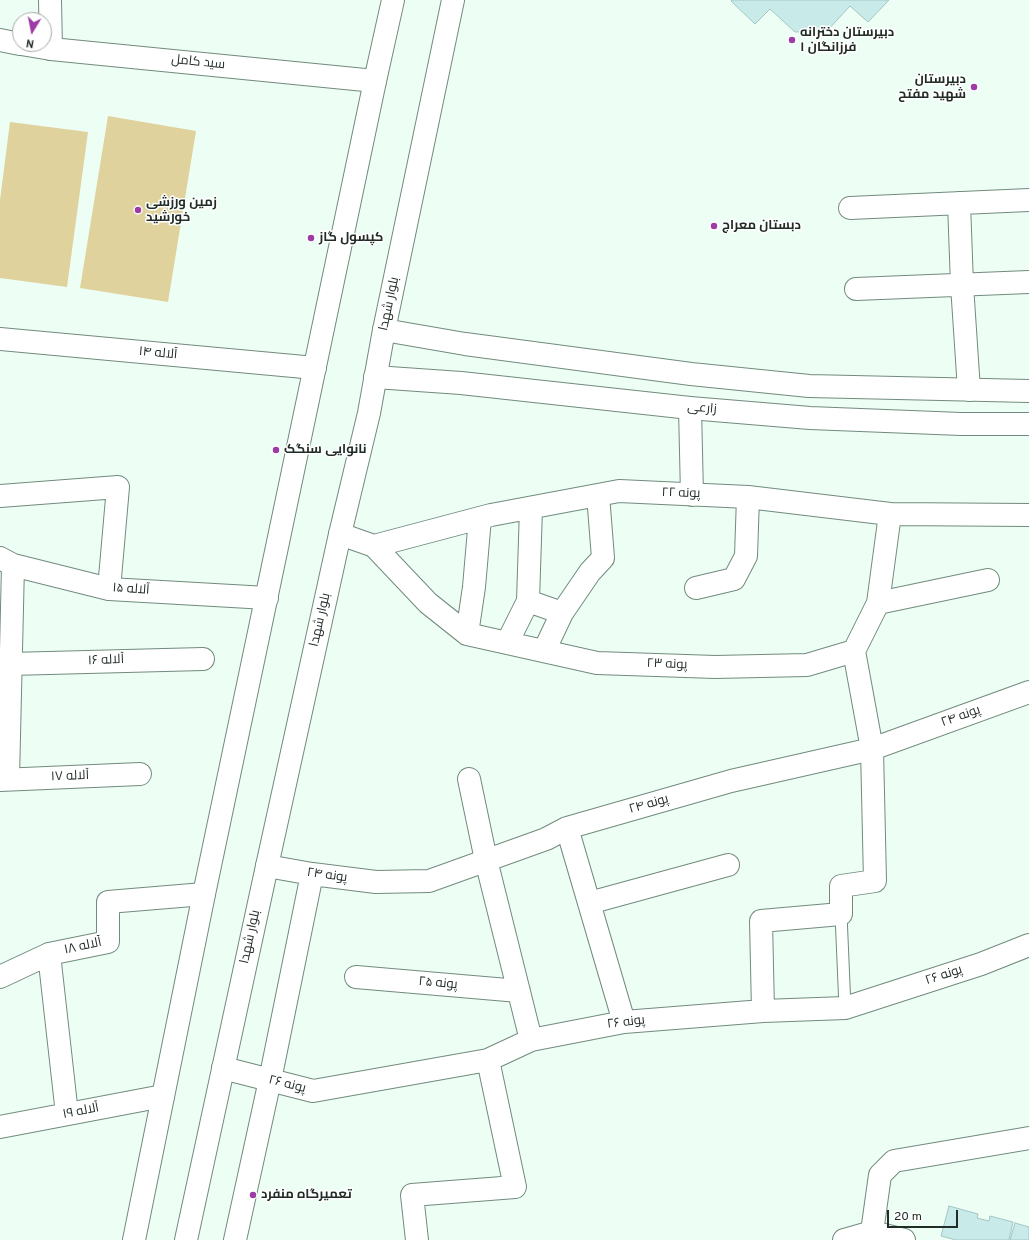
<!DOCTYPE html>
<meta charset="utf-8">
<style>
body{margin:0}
#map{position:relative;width:1029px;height:1240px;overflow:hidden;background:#edfef5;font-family:Overpass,sans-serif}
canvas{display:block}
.north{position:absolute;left:12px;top:12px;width:40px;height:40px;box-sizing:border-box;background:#fff;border:1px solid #a6aba8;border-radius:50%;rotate:190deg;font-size:11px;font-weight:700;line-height:16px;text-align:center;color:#212c26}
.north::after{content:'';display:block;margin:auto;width:14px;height:18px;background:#9c3ca4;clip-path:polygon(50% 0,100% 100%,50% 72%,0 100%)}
.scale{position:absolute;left:887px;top:1210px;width:71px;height:18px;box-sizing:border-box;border:2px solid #212c26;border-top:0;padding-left:5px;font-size:12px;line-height:14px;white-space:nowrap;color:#212c26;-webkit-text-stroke:3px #fff;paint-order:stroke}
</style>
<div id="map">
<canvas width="1029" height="1240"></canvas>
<div class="north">N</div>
<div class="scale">20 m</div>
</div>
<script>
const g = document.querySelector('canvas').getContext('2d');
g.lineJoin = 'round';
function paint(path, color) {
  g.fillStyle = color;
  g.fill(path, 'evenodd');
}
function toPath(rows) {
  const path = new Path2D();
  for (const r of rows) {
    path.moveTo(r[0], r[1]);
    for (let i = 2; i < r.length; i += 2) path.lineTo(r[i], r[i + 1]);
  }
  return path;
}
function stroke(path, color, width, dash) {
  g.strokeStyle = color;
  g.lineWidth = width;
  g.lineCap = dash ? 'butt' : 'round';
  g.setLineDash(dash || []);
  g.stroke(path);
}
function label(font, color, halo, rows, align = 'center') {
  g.font = font + ' Overpass,Cairo,sans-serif';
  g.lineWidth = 3;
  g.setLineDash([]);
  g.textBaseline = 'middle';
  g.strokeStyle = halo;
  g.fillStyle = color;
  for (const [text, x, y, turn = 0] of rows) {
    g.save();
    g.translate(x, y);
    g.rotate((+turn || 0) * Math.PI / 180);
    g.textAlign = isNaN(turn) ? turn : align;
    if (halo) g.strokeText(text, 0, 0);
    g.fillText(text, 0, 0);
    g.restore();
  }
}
paint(toPath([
 [108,116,196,131,168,302,80,288],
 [10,122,88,132,67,287,0,278,0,200]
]), '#dfd29d');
const building = toPath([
 [732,0,889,0,868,22,850,6,827,31,795,32,770,9,755,24,731,1,732,0],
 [949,1206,978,1214,977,1218,989,1221,990,1216,1013,1222,1009,1240,956,1240,941,1236,949,1206],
 [1015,1223,1029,1227,1029,1240,1010,1240,1015,1223]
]);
paint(building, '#c8ebe9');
stroke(building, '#a4c5c4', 1);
const lane = toPath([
 [841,914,845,1008]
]);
const street = toPath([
 [50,0,51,49],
 [959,203,962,285,969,390],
 [850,208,1029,200],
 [856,289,1029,282],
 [0,339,315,368],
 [690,408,692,495],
 [0,496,118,487,109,589],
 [531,508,528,601,562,613],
 [340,534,374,546,491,515,619,491,748,497,890,514,1029,515],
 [374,546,428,603,467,634,597,663,715,667,807,665,854,651,878,603,890,514],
 [0,558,13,565,109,589,267,598],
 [696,588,734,579,746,556,748,497],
 [878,603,988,580],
 [467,634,474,587,480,518],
 [507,643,528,601],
 [544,651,562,613,590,572,603,558,598,495],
 [10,664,203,659],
 [8,779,13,565],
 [469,779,486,860,531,1040],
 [0,780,140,774],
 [567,828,624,1022],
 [267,866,312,874,376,882,429,881,546,839,567,828,731,781,872,749,1029,692],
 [589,903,728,865],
 [49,954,67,1114],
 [0,977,49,954,108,942,108,902,204,894],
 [356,977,519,991],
 [763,1011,761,921,841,914,841,886,875,881,872,749,854,651],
 [223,1068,313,1091,488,1060,531,1040,624,1022,763,1011,845,1008,981,964,1029,945],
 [0,1127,163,1096],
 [872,1232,904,1240],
 [235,1240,270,1080,312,874],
 [417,1240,412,1195,515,1187,488,1060],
 [844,1240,872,1232,880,1175,894,1161,1029,1138]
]);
const secondary = toPath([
 [0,40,20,44],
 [21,44,51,49,375,81],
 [384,330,465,344,691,374,809,386,1029,391],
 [375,377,461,383,690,408,810,418,961,424,1029,424]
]);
const primary = toPath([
 [134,1240,204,894,375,81,393,0],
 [186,1240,267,866,340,534,369,413,384,330,453,0]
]);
stroke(lane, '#718b7d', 13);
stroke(street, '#718b7d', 24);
stroke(secondary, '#718b7d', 24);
stroke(primary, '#718b7d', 24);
stroke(lane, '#fff', 11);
stroke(street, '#fff', 22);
stroke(secondary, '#fff', 22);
stroke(primary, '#fff', 22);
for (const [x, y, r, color] of [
 [792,40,4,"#9c3ca4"],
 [974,87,4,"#9c3ca4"],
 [138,210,4,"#9c3ca4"],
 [714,226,4,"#9c3ca4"],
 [311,238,4,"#9c3ca4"],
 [276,450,4,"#9c3ca4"],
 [253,1195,4,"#9c3ca4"]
]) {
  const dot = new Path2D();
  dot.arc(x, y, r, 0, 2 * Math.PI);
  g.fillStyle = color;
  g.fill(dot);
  stroke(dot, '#fff', 1.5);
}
label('bold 13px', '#212c26', '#fff', [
 ["دبیرستان دخترانه",800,33],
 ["فرزانگان ۱",800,48],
 ["دبیرستان",966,80,"right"],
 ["شهید مفتح",966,95,"right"],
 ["زمین ورزشی",146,203],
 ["خورشید",146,218],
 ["دبستان معراج",722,226],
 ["کپسول گاز",319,238],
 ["نانوایی سنگک",284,450],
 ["تعمیرگاه منفرد",261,1195]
], 'left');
label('13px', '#212c26', '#fff', [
 ["سید کامل",198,63,6],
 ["بلوار شهدا",390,304,-78],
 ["آلاله ۱۴",158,354,5],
 ["زارعی",702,409,5],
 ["پونه ۲۲",681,494,2],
 ["آلاله ۱۵",131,590,4],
 ["بلوار شهدا",321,620,-77],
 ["آلاله ۱۶",106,661,-2],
 ["پونه ۲۳",667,665,2],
 ["پونه ۲۴",961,717,-20],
 ["آلاله ۱۷",70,777,-2],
 ["پونه ۲۴",649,805,-16],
 ["پونه ۲۴",327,876,8],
 ["بلوار شهدا",251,937,-78],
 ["آلاله ۱۸",83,947,-12],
 ["پونه ۲۶",944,976,-18],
 ["پونه ۲۵",438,984,5],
 ["پونه ۲۶",626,1023,-7],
 ["پونه ۲۶",287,1085,14],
 ["آلاله ۱۹",81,1112,-11]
]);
</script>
